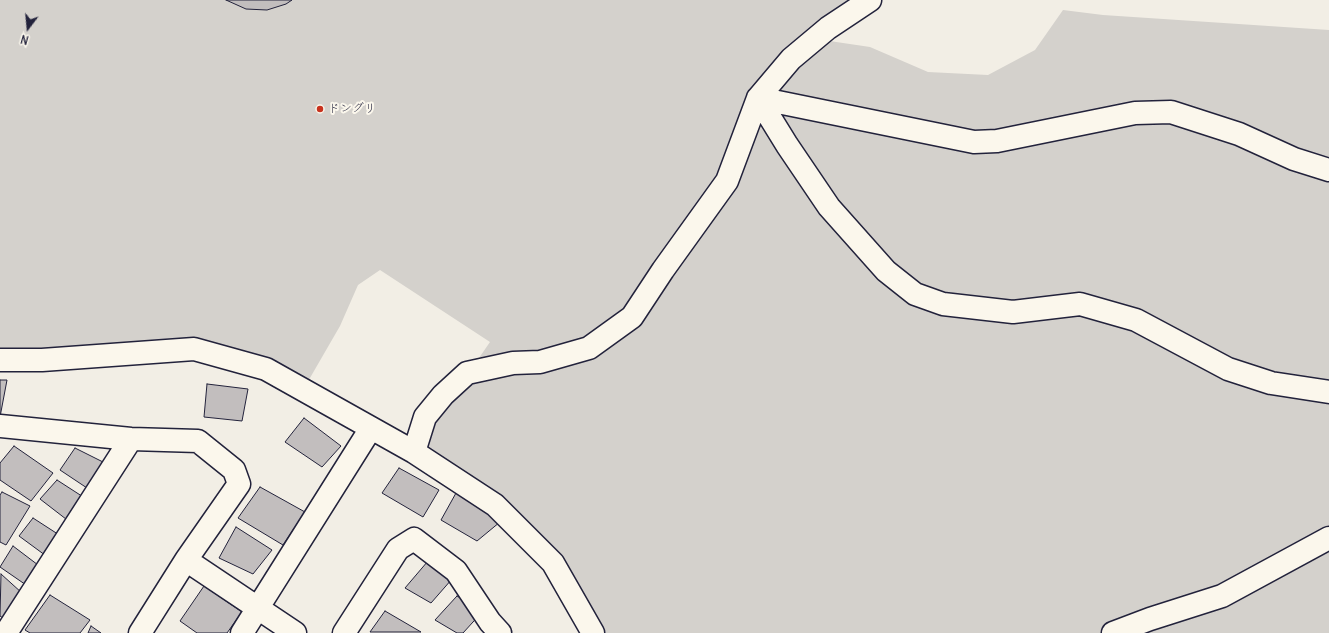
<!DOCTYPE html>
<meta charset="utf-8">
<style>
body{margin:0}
#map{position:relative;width:1329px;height:633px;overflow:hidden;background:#f2eee5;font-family:Delius,sans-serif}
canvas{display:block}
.north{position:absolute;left:8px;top:8px;width:40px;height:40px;-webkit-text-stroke:3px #fbf7ec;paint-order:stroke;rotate:196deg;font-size:11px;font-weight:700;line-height:16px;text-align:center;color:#22223b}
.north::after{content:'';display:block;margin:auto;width:14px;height:18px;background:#22223b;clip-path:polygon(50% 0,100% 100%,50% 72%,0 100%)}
</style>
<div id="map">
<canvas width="1329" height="633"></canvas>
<div class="north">N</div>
</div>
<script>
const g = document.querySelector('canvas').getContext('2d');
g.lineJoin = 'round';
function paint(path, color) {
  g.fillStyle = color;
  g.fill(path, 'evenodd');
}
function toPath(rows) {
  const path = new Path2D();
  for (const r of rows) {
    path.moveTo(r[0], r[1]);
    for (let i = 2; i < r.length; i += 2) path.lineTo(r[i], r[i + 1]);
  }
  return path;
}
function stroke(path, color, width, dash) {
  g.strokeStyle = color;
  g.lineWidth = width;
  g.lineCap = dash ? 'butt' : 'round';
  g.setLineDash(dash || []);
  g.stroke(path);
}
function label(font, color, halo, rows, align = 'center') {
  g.font = font + ' Delius,"Klee One",sans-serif';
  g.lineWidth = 4;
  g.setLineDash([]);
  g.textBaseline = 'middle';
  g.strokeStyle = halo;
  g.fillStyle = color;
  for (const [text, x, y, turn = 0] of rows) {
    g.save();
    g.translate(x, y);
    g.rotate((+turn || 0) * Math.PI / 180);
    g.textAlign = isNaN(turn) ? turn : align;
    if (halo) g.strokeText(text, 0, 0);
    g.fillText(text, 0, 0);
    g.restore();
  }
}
paint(toPath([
 [0,0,870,0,816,39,870,47,928,72,988,75,1035,50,1063,10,1103,15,1329,30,1329,633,593,633,553,563,414,452,490,342,380,270,358,285,340,326,303,390,197,350,0,360]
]), '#d4d1cc');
const building = toPath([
 [226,0,292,0,286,4,267,10,246,9,226,0],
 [0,380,7,380,0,417,0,380],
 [207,384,248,389,242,421,204,417,207,384],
 [304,418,341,446,322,467,285,442,304,418],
 [14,446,53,473,31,501,0,480,0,463,14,446],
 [75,448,113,467,96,494,60,470,75,448],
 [399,468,439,490,423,517,382,493,399,468],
 [57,480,91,502,75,526,40,499,57,480],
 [260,487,305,512,283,545,238,518,260,487],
 [2,492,30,506,6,545,0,542,0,495,2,492],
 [456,493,500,522,477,541,441,520,456,493],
 [33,518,67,540,53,561,19,536,33,518],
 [236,527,272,550,253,574,219,558,236,527],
 [13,546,42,568,29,587,0,567,13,546],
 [428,561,452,579,431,603,405,588,428,561],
 [1,574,22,593,3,618,0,616,1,574],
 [204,586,242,612,227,633,197,633,180,621,204,586],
 [50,595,90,620,80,633,30,633,25,630,50,595],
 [457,596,483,611,463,633,457,633,435,620,457,596],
 [385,611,421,632,370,632,385,611],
 [91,626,101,633,88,633,91,626]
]);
paint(building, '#c2bebe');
stroke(building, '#22223b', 1);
const minor = toPath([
 [758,98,787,145,829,207,886,271,915,294,943,304,1013,312,1080,304,1136,320,1228,369,1271,383,1329,392],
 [758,98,974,142,997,141,1135,113,1171,112,1239,134,1294,159,1329,170],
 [0,360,42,360,194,349,266,369,414,452,495,505,553,563,593,633],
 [0,426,131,439,198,441,234,470,239,484,186,560,140,633],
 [414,452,425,417,443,395,467,373,513,363,540,362,589,348,632,317,663,270,727,181,758,98,791,59,828,28,870,0],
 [186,560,295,633],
 [6,633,131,439],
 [242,633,371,428],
 [344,633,398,549,414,539,456,571,490,622,500,633],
 [1113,633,1150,619,1222,596,1329,538]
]);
stroke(minor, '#22223b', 25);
stroke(minor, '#fbf7ec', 22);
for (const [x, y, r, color] of [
 [320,109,4,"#c8321e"]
]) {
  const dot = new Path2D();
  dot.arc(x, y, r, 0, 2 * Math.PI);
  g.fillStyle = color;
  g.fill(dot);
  stroke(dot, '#fbf7ec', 1.5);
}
label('12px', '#22223b', '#fbf7ec', [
 ["ドングリ",328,109]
], 'left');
</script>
